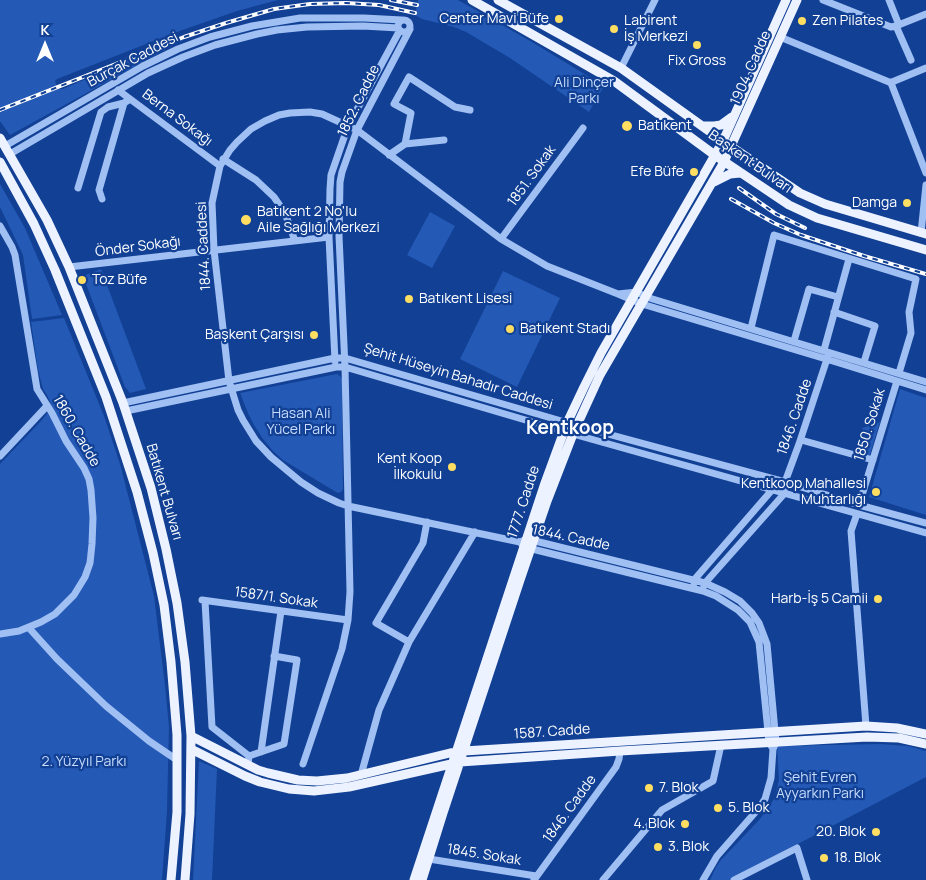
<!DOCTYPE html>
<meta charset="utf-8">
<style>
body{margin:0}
#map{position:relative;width:926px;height:880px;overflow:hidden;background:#114095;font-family:Manrope,sans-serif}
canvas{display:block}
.north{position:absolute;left:20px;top:20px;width:50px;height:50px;-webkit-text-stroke:4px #114095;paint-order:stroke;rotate:0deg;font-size:14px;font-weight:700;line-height:20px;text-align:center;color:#fff}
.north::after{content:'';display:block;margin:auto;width:18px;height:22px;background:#fff;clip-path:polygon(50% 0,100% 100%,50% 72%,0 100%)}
</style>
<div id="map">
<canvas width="926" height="880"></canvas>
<div class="north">K</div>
</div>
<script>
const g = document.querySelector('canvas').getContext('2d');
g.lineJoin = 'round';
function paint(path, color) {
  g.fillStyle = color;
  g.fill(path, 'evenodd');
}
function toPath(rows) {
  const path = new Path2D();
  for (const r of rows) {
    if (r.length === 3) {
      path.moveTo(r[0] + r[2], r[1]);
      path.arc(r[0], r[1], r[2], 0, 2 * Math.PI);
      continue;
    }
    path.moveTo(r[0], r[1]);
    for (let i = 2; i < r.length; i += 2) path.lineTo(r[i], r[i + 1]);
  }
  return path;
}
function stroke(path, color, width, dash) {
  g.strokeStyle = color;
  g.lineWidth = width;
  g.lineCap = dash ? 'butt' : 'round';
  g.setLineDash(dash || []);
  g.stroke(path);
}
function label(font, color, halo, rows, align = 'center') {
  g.font = font + ' Manrope,sans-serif';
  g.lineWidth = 4.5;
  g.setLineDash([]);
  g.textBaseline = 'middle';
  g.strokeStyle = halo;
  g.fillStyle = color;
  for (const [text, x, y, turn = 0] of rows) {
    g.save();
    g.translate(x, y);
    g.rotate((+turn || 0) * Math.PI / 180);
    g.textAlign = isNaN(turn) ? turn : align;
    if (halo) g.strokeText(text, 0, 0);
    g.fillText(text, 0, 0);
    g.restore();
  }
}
paint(toPath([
 [0,0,278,0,237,11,174,33,57,79,55,81,58,89,63,89,139,56,185,39,10,135,0,121],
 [418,0,458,0,532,42,604,86,589,112,510,58,466,32,454,27,422,19,415,15],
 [0,184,25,228,62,315,32,319,23,255,0,207],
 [430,212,455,226,432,268,407,255],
 [101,269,146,389,130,393,125,387,83,276],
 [503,271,560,298,517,387,460,359],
 [64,318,104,416,120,464,154,596,165,685,169,727,167,811,162,880,0,880,0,464,42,420,52,407,47,395,43,389,41,381,38,370,31,322],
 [337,374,340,376,342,379,343,489,341,492,338,493,336,492,283,460,273,451,263,439,254,425,248,413,240,393],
 [900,389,926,398,926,515,869,497],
 [880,422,869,458,867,457,862,428],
 [880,744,908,746,926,751,926,777,729,880,710,880,716,867,721,860,760,819,774,799,779,780,777,746],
 [199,761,217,769,212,880,193,880]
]), '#2459b5');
stroke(toPath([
 [823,0,891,27,896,26,926,14],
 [889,0,899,25],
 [404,26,6],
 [896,26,911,60],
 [780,37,889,82,892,82,926,68],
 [621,68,655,0],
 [891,83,926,173],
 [118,90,220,166],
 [405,144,444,140],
 [5,146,143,66,178,49,210,37,252,26,300,18,364,18,402,20],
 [10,154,148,73,183,57,215,45,257,34,277,30,307,27,363,26,398,28],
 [389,155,405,144,411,113,394,104,409,77,455,107,470,110],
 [223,159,256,180,274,197,285,213,295,241],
 [78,188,101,112,108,107,124,103],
 [102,199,99,190,124,103,130,99],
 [0,226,12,247,15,255,37,389,52,413,66,441,84,468,89,479,91,490,93,518,92,544,90,563,85,577,74,595,55,614,41,622,19,631,0,634],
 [921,233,926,185],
 [501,239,583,128],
 [69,267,329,237],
 [834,312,875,326,864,362],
 [751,328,774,235,916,279,909,312,911,333,899,373],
 [794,341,809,289,838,297],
 [824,350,849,259],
 [335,361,329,237,330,189,331,175,348,126,400,30],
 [926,382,646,297,637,292,618,294,642,304,836,362,926,390],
 [123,403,335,358,345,358,582,427,785,482,859,505,926,523],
 [126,411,336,367,345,367,573,434,926,533],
 [801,440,873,460],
 [0,456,47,406],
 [859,505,897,381],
 [857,514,851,531,866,726],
 [527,539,705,583,725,592,740,601,752,613,759,623,767,644,776,742,773,749,769,742,759,642,750,622,738,610,716,596,703,591,524,547,520,542,527,539],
 [520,542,348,506,339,503,318,493,301,482,271,457,256,441,243,420,238,410,229,381,214,250,212,203,220,166,230,150,237,142,251,129,265,121,279,115,290,113,310,112,322,114,357,130,501,239,547,266,618,294],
 [694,583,694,580,772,490,785,482],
 [704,586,705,583,784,494,785,482,799,444,828,356],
 [202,600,348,620],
 [205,601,212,727,249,756,248,764],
 [29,628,57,659,106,706,149,741,177,760],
 [409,642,376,623,423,543,427,522],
 [261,752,281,611],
 [249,756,284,744,297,660,274,656],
 [303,764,342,649,348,620,350,592,345,367,339,236,340,182,342,172,357,130,410,29],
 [361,775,379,710,409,642,475,532],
 [429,859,536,876],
 [534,880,616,767,619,759,620,751],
 [603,880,662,810,713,781,721,745],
 [703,880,717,856,759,808,765,799,771,778,773,749],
 [734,880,797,848,807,880]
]), '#a0bff3', 7);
stroke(toPath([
 [472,0,614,81,716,156,789,205,817,218,926,250],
 [498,0,621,68,723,141,800,193,825,204,926,234],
 [703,126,714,126,721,125,732,117],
 [0,138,47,220,69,267,123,403,151,488,166,549,177,603,185,662,191,736,190,814,185,880],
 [0,162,34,224,55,270,106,397,137,492,153,553,164,605,171,662,177,735,177,812,171,880],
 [714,182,730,174,740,173],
 [191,736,258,770,268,773,298,780,317,781,347,778,450,753,464,751,866,726,897,728,926,734],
 [191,749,245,776,260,782,289,789,314,791,349,787,460,762,620,751,867,737,899,738,926,744],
 [414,880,545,483,567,423,584,387,601,353,723,141,786,0],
 [422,880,443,813,520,580,547,501,573,434,600,375,724,162,797,0]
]), '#ecf2ff', 9);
const rail = toPath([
 [391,0,417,5],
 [0,110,184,37,226,23,274,9,310,4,346,3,379,5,415,13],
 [739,188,776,214,805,228],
 [731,199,774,223,801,235,864,256,926,274]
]);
stroke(rail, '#fff', 4);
stroke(rail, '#114095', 2, [5.5]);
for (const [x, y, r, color] of [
 [559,19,5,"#ffde62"],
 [802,21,5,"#ffde62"],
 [614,29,5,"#ffde62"],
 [697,45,5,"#ffde62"],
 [627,126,6,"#ffde62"],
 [694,172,5,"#ffde62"],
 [907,203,5,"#ffde62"],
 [246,220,6,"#ffde62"],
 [82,280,5,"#ffde62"],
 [409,299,5,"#ffde62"],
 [510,329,5,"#ffde62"],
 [314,335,5,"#ffde62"],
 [452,467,5,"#ffde62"],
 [876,492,5,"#ffde62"],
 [878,599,5,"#ffde62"],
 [649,788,5,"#ffde62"],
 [718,808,5,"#ffde62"],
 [685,824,5,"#ffde62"],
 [876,832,5,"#ffde62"],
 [658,847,5,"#ffde62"],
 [824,858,5,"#ffde62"]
]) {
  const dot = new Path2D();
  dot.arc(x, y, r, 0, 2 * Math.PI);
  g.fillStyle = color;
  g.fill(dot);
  stroke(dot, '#114095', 2);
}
label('14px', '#fff', '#114095', [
 ["Center Mavi Büfe",549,19,"right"],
 ["Labirent",624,21],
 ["İş Merkezi",624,37],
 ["Zen Pilates",812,21],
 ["Fix Gross",697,61,"center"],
 ["Batıkent",638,126],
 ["Efe Büfe",684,172,"right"],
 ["Damga",897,203,"right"],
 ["Batıkent 2 No'lu",257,212],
 ["Aile Sağlığı Merkezi",257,228],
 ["Toz Büfe",92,280],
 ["Batıkent Lisesi",419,299],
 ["Batıkent Stadı",520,329],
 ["Başkent Çarşısı",304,335,"right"],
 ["Kent Koop",442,459,"right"],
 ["İlkokulu",442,475,"right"],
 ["Kentkoop Mahallesi",866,484,"right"],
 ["Muhtarlığı",866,500,"right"],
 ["Harb-İş 5 Camii",868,599,"right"],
 ["7. Blok",659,788],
 ["5. Blok",728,808],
 ["4. Blok",675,824,"right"],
 ["20. Blok",866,832,"right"],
 ["3. Blok",668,847],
 ["18. Blok",834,858]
], 'left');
label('14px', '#fff', '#114095', [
 ["Burçak Caddesi",133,60,-28],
 ["1904. Cadde",751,68,-66],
 ["1852. Cadde",359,101,-64],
 ["Berna Sokağı",177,118,37],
 ["Başkent Bulvarı",750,162,35],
 ["1851. Sokak",532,176,-54],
 ["1844. Caddesi",204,246,-93],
 ["Önder Sokağı",138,247,-7],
 ["Şehit Hüseyin Bahadır Caddesi",458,377,17],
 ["1846. Cadde",795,417,-71],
 ["1850. Sokak",870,425,-73],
 ["1860. Cadde",76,431,60],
 ["Batıkent Bulvarı",164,492,74],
 ["1777. Cadde",524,502,-72],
 ["1844. Cadde",571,538,12],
 ["1587/1. Sokak",276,598,8],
 ["1587. Cadde",552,732,-4],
 ["1846. Cadde",570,809,-54],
 ["1845. Sokak",484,855,9]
]);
label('14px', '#c8dcfd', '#114095', [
 ["Ali Dinçer",584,83],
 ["Parkı",584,99],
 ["Hasan Ali",301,414],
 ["Yücel Parkı",301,430],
 ["2. Yüzyıl Parkı",84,762],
 ["Şehit Evren",820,778],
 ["Ayyarkın Parkı",820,794]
]);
label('bold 19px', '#fff', '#114095', [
 ["Kentkoop",570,429]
]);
</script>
